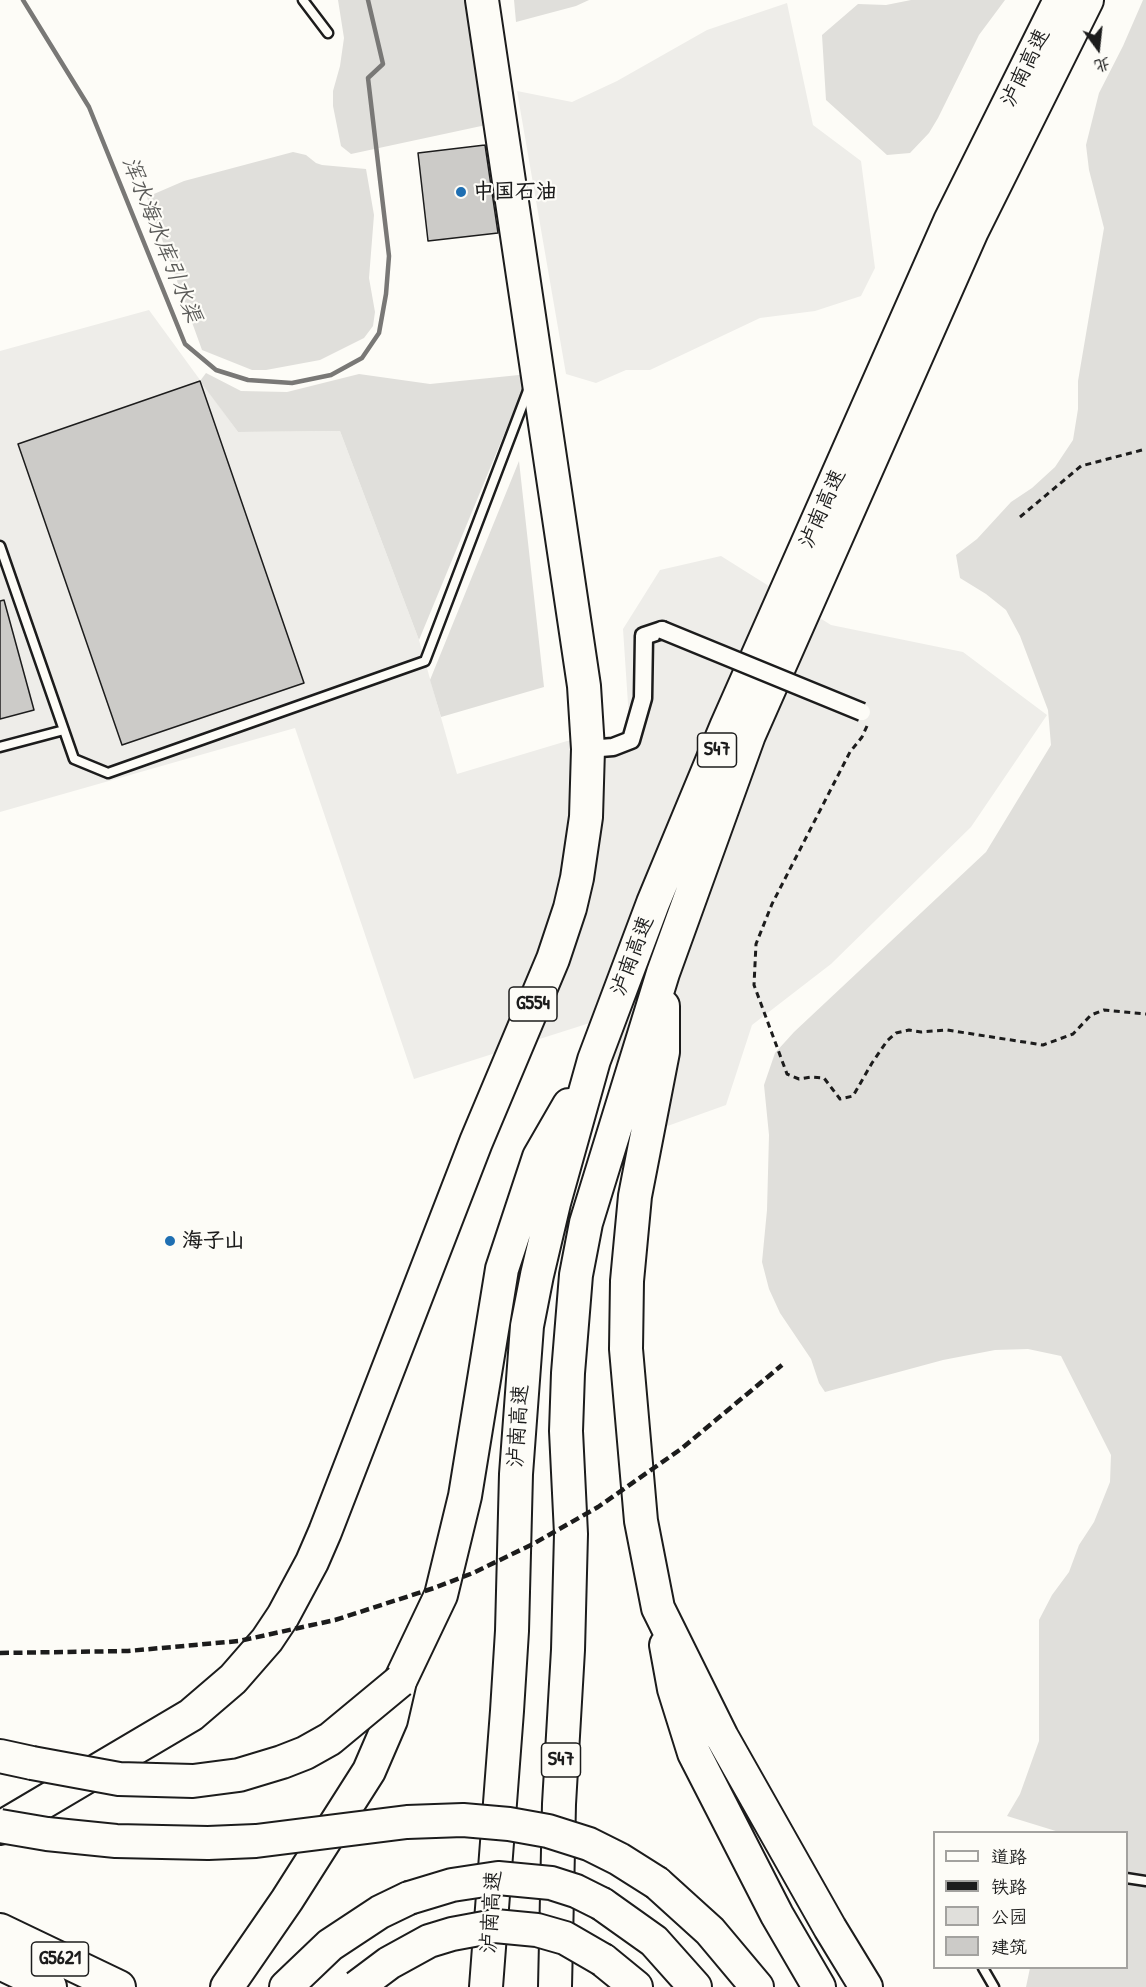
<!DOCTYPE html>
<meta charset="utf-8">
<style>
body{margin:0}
#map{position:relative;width:1146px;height:1987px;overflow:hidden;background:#fdfcf7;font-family:"Patrick Hand","LXGW WenKai TC",sans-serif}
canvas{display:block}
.legend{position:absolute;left:933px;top:1831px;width:195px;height:138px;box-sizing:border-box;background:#fdfcf7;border:2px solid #a3a29f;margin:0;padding:8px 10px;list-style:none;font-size:18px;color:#1c1c1c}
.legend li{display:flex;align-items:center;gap:12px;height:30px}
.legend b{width:30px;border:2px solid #a3a29f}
.north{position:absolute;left:1068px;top:18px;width:60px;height:60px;-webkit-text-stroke:4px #fdfcf7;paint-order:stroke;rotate:165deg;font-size:16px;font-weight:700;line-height:24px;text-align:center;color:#1c1c1c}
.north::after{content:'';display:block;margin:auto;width:21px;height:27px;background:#1c1c1c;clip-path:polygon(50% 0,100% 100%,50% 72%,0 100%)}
</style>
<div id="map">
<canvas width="1146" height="1987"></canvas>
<ul class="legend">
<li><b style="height:8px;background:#fdfcf7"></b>道路</li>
<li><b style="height:8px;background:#1c1c1c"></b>铁路</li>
<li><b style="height:16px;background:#e0dfdb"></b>公园</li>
<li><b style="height:16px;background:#cccbc8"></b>建筑</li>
</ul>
<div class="north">北</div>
</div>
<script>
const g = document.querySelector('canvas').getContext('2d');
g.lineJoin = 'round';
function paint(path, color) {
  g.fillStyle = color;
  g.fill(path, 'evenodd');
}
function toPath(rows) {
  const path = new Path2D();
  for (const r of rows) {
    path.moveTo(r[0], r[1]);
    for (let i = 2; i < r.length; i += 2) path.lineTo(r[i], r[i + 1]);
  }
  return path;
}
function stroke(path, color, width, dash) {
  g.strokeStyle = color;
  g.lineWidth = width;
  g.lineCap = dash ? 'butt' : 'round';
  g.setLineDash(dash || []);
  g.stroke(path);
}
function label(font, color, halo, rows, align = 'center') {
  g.font = font + ' "Patrick Hand","LXGW WenKai TC",sans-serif';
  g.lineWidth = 4.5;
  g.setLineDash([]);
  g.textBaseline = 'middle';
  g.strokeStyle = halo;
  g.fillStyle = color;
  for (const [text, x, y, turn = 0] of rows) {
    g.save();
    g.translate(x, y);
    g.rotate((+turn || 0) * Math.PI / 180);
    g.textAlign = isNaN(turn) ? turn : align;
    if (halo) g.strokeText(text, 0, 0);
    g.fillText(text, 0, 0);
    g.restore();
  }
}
paint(toPath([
 [787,3,813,125,861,161,875,268,861,296,815,311,760,318,650,370,626,370,596,383,566,374,517,91,572,102,617,81,707,30],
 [149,310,238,432,340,431,419,640,457,774,567,741,630,734,623,629,660,570,721,556,831,625,963,652,1047,715,971,827,831,964,752,1025,726,1105,648,1133,596,1021,414,1079,295,728,0,812,0,351]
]), '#eeede9');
paint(toPath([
 [338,0,469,0,486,125,351,154,341,146,333,106,333,91,340,66,344,38],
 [514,0,589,0,576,6,516,22],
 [911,0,1005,0,979,35,938,118,929,133,910,153,887,155,826,100,822,35,858,4,886,5],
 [1143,0,1146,0,1146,1987,1026,1987,1030,1968,1126,1968,1126,1832,1059,1832,1007,1816,1020,1794,1039,1741,1039,1620,1052,1595,1069,1572,1079,1545,1094,1522,1110,1482,1111,1455,1061,1356,1028,1349,995,1350,943,1360,825,1392,819,1383,811,1359,780,1313,769,1289,762,1262,767,1210,769,1135,764,1085,775,1053,794,1032,986,852,1051,745,1048,710,1020,636,1006,610,986,594,960,578,956,555,977,539,1011,502,1032,488,1055,467,1073,440,1078,409,1078,381,1104,228,1089,170,1086,145,1099,93,1123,46],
 [293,152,306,155,316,163,322,165,366,169,374,215,369,278,375,312,373,326,364,338,320,360,266,370,252,370,202,350,159,231,153,219,147,197,184,181],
 [206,373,241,391,287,392,359,374,430,384,529,374,419,640,340,431,238,432,200,381],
 [519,461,544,687,441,717,430,680]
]), '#e0dfdb');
stroke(toPath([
 [23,0,89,107,185,344,216,370,248,380,292,383,331,375,362,358,379,333,386,294,389,256,368,78,383,64,368,0]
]), '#797876', 4.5);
const building = toPath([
 [485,145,498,233,428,241,418,153,485,145],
 [200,381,304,683,122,745,18,444,200,381],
 [4,600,34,710,0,719,0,601,4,600]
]);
paint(building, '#cccbc8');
stroke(building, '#1c1c1c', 1.5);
const lane = toPath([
 [303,0,328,33],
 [0,546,74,759,108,773,425,661,529,388],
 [0,747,64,730],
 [1126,1878,1146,1881],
 [983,1968,994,1987]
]);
const street = toPath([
 [588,749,613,747,631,740,643,698,644,636,662,630]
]);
const highway = toPath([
 [663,1006,663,1052,635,1196,627,1281,626,1349,641,1521,658,1608,722,1737,830,1928,866,1987],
 [666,1645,674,1689,694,1753,777,1915,819,1987],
 [0,1756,32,1763],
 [0,1828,191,1715,233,1679,267,1640,283,1616,312,1562,325,1532,476,1142,553,959,570,908,577,878,586,817,588,749,584,686,482,0],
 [657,1883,710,1931,757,1987],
 [602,1904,654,1941,695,1987],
 [0,1930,119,1987],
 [603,1960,636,1987],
 [0,1963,50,1987],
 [227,1987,287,1900,369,1771,391,1720,400,1681,441,1595,465,1496,502,1269,539,1157,569,1105],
 [286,1987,330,1945,380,1912,409,1898],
 [486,1987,507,1711,512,1631,516,1474,527,1326,537,1275,554,1203,594,1060,653,903,727,725,950,221,1060,0],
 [555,1987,559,1804,568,1650,571,1534,566,1431,568,1373,576,1275,586,1223,663,973,749,735,972,231,1087,0]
]);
stroke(lane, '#1c1c1c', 13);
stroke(street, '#1c1c1c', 21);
stroke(highway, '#1c1c1c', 36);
stroke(toPath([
 [1020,517,1081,466,1146,449],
 [867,726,862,737,850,752,772,904,756,944,754,985,787,1074,799,1079,812,1077,824,1078,840,1099,853,1096,872,1063,887,1041,896,1033,909,1030,921,1032,947,1030,1043,1045,1073,1034,1091,1015,1104,1010,1146,1014]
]), '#1c1c1c', 3, [6, 4.5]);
stroke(lane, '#fdfcf7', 8);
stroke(street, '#fdfcf7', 16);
stroke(highway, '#fdfcf7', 32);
stroke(toPath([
 [0,1653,128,1651,239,1641,335,1620,434,1588,473,1573,533,1544,598,1507,681,1449,782,1365]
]), '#1c1c1c', 4.5, [9, 4.5]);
const streetBridge = toPath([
 [662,630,862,712]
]);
const highwayBridge = toPath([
 [32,1763,119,1779,193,1781,239,1775,282,1762,305,1753,330,1739,400,1681],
 [0,1826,47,1834,116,1841,208,1843,256,1841,407,1822,463,1820,509,1824,548,1831,589,1844,619,1859,657,1883],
 [409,1898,452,1885,498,1878,551,1883,576,1891,602,1904],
 [357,1987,389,1963,429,1941,452,1934,495,1926,537,1930,565,1938,603,1960]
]);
stroke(streetBridge, '#1c1c1c', 21, []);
stroke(highwayBridge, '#1c1c1c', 36, []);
stroke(streetBridge, '#fdfcf7', 16);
stroke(highwayBridge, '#fdfcf7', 32);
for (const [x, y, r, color] of [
 [461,192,6,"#1f6fb2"],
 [170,1241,6,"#1f6fb2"]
]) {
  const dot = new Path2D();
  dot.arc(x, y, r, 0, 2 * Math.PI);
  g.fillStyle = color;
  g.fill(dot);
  stroke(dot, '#fdfcf7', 2);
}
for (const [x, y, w] of [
 [717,750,39],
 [533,1004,48],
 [561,1760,39],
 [60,1959,57]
]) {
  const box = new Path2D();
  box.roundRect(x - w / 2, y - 17, w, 34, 4.5);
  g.fillStyle = '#fdfcf7';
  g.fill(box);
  stroke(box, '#1c1c1c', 1.5);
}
label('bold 20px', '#1c1c1c', null, [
 ["S47",717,750],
 ["G554",533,1004],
 ["S47",561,1760],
 ["G5621",60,1959]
]);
label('21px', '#1c1c1c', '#fdfcf7', [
 ["泸南高速",1026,68,-64],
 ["泸南高速",823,509,-66],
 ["泸南高速",633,956,-69],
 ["泸南高速",519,1426,-86],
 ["泸南高速",492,1912,-86]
]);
label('bold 21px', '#1c1c1c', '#fdfcf7', [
 ["中国石油",473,192],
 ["海子山",182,1241]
], 'left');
label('italic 22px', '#5a5a58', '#fdfcf7', [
 ["浑水海水库引水渠",161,240,68]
]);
</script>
